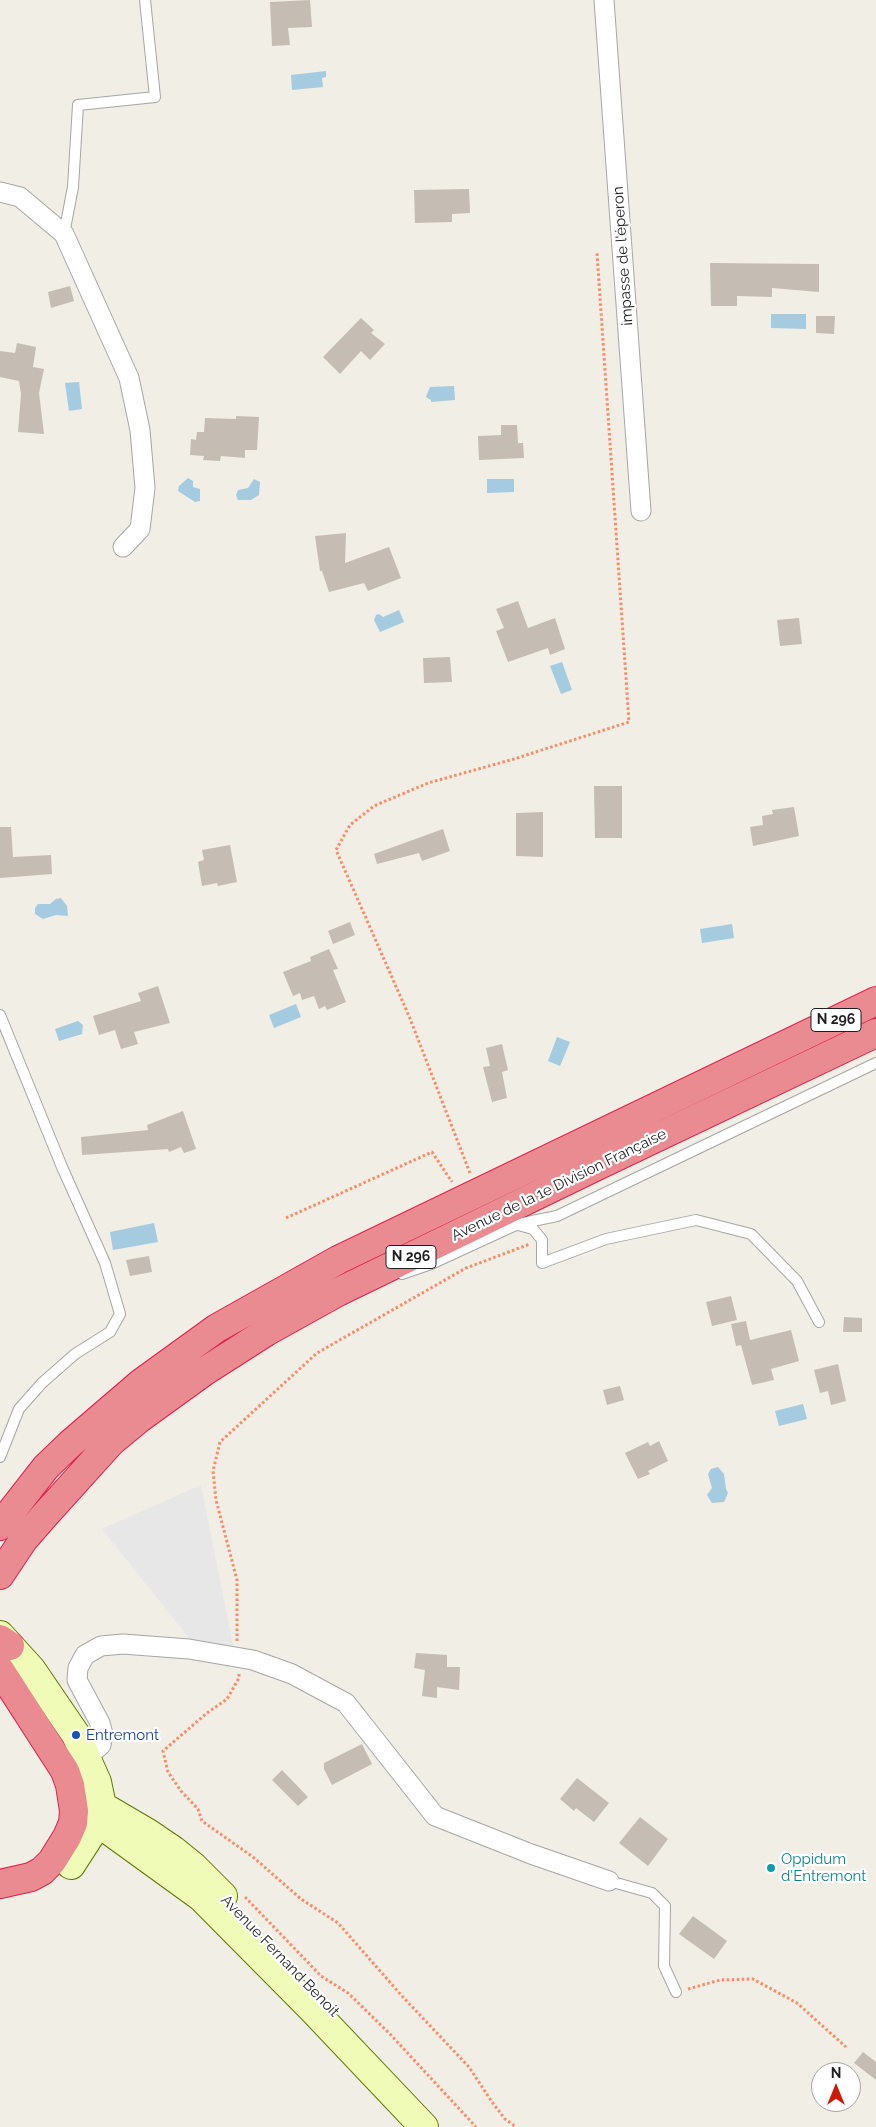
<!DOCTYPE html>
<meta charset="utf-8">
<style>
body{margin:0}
#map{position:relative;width:876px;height:2127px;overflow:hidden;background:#f0eee5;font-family:Raleway,sans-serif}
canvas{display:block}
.north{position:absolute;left:811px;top:2062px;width:50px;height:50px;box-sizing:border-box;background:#fff;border:1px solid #a5a5a5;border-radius:50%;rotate:0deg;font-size:14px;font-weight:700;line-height:20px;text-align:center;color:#1f1f1f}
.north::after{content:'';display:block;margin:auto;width:18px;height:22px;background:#ce1800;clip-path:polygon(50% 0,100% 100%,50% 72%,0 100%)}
</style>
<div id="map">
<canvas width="876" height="2127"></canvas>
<div class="north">N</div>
</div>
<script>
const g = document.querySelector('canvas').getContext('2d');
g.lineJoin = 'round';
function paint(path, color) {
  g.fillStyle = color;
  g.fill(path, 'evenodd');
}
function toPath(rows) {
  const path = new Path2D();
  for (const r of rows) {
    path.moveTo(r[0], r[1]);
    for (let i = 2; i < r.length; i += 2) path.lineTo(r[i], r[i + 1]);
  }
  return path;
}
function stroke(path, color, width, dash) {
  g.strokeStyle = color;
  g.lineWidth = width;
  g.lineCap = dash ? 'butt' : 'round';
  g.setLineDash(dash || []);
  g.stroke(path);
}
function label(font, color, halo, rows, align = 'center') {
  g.font = font + ' Raleway,sans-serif';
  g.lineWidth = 4.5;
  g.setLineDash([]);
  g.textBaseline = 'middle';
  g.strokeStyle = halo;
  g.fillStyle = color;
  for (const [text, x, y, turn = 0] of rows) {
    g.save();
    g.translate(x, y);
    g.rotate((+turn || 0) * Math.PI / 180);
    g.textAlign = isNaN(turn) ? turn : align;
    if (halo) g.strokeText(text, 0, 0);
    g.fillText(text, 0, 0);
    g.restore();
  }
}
paint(toPath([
 [201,1485,234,1650,193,1643,102,1529]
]), '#e7e7e7');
paint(toPath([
 [326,71,326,77,322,78,323,87,292,90,291,75],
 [771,314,806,314,806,329,771,328],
 [79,382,82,409,69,411,65,383],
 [454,386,455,400,431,402,431,400,426,397,430,387],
 [188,478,193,481,193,487,200,489,200,501,195,502,178,491,179,486],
 [254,479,260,482,259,495,251,500,238,500,236,495,238,490,248,488],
 [487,479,514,479,514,492,487,493],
 [399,610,404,622,380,632,374,620,376,615,379,614,383,617],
 [562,662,572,690,561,694,550,666],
 [61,898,67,906,68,916,56,915,43,919,35,914,35,908,38,904,50,904,56,899],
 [732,924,734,938,702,943,700,929],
 [296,1004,301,1017,274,1028,269,1015],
 [78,1021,83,1025,82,1034,59,1041,55,1029],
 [557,1037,570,1042,560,1066,548,1061],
 [154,1223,158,1242,113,1250,110,1232],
 [803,1404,807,1419,779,1426,775,1411],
 [718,1467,724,1474,726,1489,728,1493,724,1502,712,1503,707,1495,712,1488,708,1474,711,1469]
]), '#a4cbdf');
paint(toPath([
 [310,0,312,27,288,28,290,45,272,46,270,2],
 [469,189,470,213,452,214,452,222,415,223,414,190],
 [710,263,819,264,819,292,772,288,772,297,737,296,737,306,711,306],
 [70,286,74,301,51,308,48,292],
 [816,316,835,316,834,334,816,333],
 [361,318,374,330,371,333,385,344,370,360,361,351,340,374,323,357],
 [17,343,36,347,33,367,44,369,39,393,44,434,18,432,21,394,19,381,0,377,0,351,15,353],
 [236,416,259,417,257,450,245,450,245,458,221,456,220,461,203,460,204,456,190,455,191,439,196,440,197,432,204,432,205,418,236,419],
 [501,425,517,425,518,443,523,443,524,458,479,460,478,436,501,435],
 [346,533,345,563,389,547,401,578,368,591,364,583,329,592,322,571,320,571,315,536],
 [518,601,528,628,555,618,565,649,550,655,548,648,508,662,496,631,504,628,496,609],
 [799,618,802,644,780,646,777,620],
 [450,657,452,682,424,683,423,658],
 [594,786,622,786,622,838,595,838],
 [794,807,799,836,753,846,750,827,763,825,762,816,773,814,772,810],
 [543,812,543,857,516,856,516,813],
 [0,827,11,827,13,857,51,855,52,874,0,878],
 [443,829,450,851,422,861,419,853,377,864,374,854],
 [230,845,237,882,218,886,217,883,202,886,198,862,204,860,202,850],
 [350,922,355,935,333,944,328,931],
 [329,949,338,969,333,970,346,1002,327,1010,325,1006,319,1009,314,996,302,1000,300,993,293,996,283,972,311,961,310,957],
 [158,986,170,1023,134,1032,138,1044,121,1049,115,1030,99,1035,93,1016,141,1001,138,993],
 [502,1044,508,1070,502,1072,507,1098,492,1102,483,1067,490,1066,486,1048],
 [183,1111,196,1149,184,1153,181,1147,169,1152,168,1149,82,1155,81,1137,148,1130,147,1125],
 [149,1256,152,1272,130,1276,126,1260],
 [731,1296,737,1320,712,1326,706,1302],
 [844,1317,862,1318,862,1332,843,1332],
 [746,1321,750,1340,791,1330,799,1361,771,1369,774,1380,752,1385,741,1345,736,1346,731,1324],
 [838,1364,846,1401,831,1405,828,1391,820,1393,814,1370],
 [620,1386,624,1400,607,1405,603,1390],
 [659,1441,668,1461,648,1471,650,1474,638,1479,625,1453,648,1442,650,1446],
 [416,1653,447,1655,447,1667,460,1667,459,1690,437,1687,437,1698,422,1696,425,1670,414,1668],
 [362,1744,372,1764,332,1785,324,1769,324,1763],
 [282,1770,308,1797,298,1806,272,1780],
 [577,1778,609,1803,594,1822,576,1808,574,1811,560,1799],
 [640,1817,668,1839,648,1866,619,1843],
 [693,1916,727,1941,714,1959,679,1934],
 [863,2052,876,2062,876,2080,854,2063]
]), '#c5bdb4');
const lane = toPath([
 [64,234,73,187,78,105,155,97,145,0],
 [0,1015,62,1167,105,1263,120,1314,110,1332,75,1354,42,1383,19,1409,0,1457],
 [518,1225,533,1229,542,1240,542,1263,606,1239,696,1220,751,1234,797,1281,819,1322],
 [402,1274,431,1264,518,1224,557,1216,876,1063],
 [609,1881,652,1893,665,1906,664,1966,676,1992]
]);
const street = toPath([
 [604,0,641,511],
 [0,192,20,197,64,234,129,378,140,430,145,488,140,529,123,547],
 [87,1757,101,1745,103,1734,100,1723,77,1680,78,1668,85,1655,101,1646,123,1644,189,1649,253,1660,292,1674,346,1703,435,1816,531,1854,609,1881]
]);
const secondary = toPath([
 [0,1635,31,1669,76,1735,97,1782,102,1806,91,1834,71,1865],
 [77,1776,85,1809,96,1821,201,1897,313,2010,424,2127],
 [102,1806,148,1833,173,1850,194,1867,223,1896]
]);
const highway = toPath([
 [0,1526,46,1467,70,1444,141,1383,217,1328,338,1260,876,1001],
 [0,1575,24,1539,45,1515,111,1442,140,1418,205,1371,266,1332,338,1292,597,1166,876,1033],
 [0,1639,10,1646],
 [0,1670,65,1771,70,1785,74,1811,73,1823,67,1837,52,1861,42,1871,31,1877,0,1884]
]);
stroke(lane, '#a6a6a6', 12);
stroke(street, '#a6a6a6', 21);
stroke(secondary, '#5f7a02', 30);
stroke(highway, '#e0204b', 30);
stroke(toPath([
 [470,1173,409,1016,336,850,350,825,374,806,428,783,514,759,629,722,597,253],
 [286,1218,432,1152,452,1182],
 [237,1641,237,1580,216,1500,213,1471,220,1442,317,1353,466,1268,530,1244],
 [239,1674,239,1678,227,1699,207,1713,163,1751,168,1772,181,1791,198,1809,202,1821,253,1857,301,1899,338,1923,402,1996,469,2067,492,2102,505,2119,516,2127],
 [245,1897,321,1976,348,1993,390,2034,476,2127],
 [688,1989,720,1980,753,1979,797,2003,846,2047]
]), '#fe8968', 3, [2.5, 2.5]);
stroke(lane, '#fff', 10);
stroke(street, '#fff', 19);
stroke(secondary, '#f0fbb8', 28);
stroke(highway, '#e98b91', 28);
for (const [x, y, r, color] of [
 [76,1735,5,"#1a4fb4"],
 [771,1868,5,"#0f9aa8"]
]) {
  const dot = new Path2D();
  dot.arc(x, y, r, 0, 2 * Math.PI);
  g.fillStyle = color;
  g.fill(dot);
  stroke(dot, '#fff', 2);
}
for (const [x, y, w] of [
 [836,1020,50],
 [411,1257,50]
]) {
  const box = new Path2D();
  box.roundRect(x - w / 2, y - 11.5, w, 23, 4);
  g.fillStyle = '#fff';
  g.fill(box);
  stroke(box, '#1f1f1f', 1);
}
label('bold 14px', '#1f1f1f', null, [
 ["N 296",836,1020],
 ["N 296",411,1257]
]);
label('15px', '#1f1f1f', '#fff', [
 ["impasse de l'éperon",623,256,-94],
 ["Avenue de la 1e Division Française",559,1185,-26],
 ["Avenue Fernand Benoit",280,1956,46]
]);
label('15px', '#164399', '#fff', [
 ["Entremont",86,1735]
], 'left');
label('15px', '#0d838f', '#fff', [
 ["Oppidum",781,1859],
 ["d'Entremont",781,1876]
], 'left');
</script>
